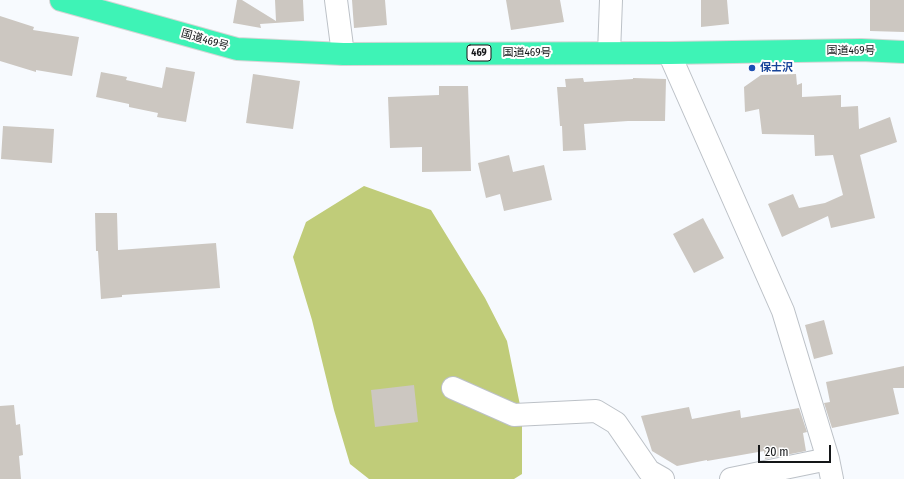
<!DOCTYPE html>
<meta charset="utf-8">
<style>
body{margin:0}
#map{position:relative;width:904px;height:479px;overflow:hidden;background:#f7fafe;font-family:"Fira Sans Condensed",sans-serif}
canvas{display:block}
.scale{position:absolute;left:758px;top:445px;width:73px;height:18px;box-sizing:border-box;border:2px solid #141618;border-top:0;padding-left:5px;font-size:12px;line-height:14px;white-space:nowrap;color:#141618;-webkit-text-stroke:3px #fff;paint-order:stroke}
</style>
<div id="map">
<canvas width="904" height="479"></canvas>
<div class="scale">20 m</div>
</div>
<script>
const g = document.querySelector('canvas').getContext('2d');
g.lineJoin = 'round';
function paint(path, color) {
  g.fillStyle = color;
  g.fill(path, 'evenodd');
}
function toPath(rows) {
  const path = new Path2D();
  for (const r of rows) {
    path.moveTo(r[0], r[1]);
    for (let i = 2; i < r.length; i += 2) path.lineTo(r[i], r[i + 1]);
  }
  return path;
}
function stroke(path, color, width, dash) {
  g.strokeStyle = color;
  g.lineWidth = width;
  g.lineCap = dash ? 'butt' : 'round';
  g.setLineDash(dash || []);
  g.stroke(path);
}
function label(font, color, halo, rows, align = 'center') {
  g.font = font + ' "Fira Sans Condensed","Noto Sans JP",sans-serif';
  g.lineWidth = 4;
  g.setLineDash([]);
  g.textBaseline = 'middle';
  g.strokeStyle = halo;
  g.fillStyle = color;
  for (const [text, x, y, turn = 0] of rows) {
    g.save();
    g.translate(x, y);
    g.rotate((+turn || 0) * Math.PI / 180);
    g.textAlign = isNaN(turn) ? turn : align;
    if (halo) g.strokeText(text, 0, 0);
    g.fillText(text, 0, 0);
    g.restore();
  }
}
paint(toPath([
 [364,186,431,210,485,298,507,341,522,415,522,474,514,479,369,479,350,464,334,410,312,320,293,257,306,222]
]), '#c0cc79');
paint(toPath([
 [237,0,242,0,276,21,275,0,303,0,304,21,260,24,261,28,233,23],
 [352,0,385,0,387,25,354,28],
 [506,0,560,0,564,22,511,30],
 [701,0,727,0,729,24,701,27],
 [870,0,904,0,904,32,870,31],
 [0,16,34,27,33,30,79,37,72,76,36,70,36,72,0,61],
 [166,67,195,72,186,122,157,117,158,113,129,107,129,104,96,97,101,72,127,77,126,80,162,88],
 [253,74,300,81,293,129,246,123],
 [796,74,797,85,802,83,802,97,841,95,841,107,858,106,859,129,890,117,897,142,860,155,875,218,831,228,828,216,782,237,768,204,793,194,799,208,825,203,843,195,833,155,815,156,814,135,762,134,759,109,745,112,744,87,761,75],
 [583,78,584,82,633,79,633,78,666,79,665,121,628,121,584,124,586,150,563,151,562,126,560,126,557,87,566,87,565,79],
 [439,86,468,86,471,171,422,172,422,147,390,148,388,97,439,95],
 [3,126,54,129,52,163,1,159],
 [509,155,513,172,544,165,552,200,504,211,500,194,486,198,478,163],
 [95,213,117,213,118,250,216,243,220,288,122,295,122,297,101,299,98,251,96,251],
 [703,218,724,258,694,273,673,234],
 [824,320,833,354,814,359,805,325],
 [904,366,904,388,893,388,899,414,832,428,824,403,830,402,826,382],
 [414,385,418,422,375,427,371,390],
 [14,405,16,425,20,424,23,455,19,456,21,479,0,479,0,406],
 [689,407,692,419,740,410,741,418,799,408,807,432,803,433,806,451,765,459,764,451,707,461,707,460,677,466,652,451,641,416]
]), '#ccc7c1');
const minor = toPath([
 [336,0,343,54],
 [609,53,611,0],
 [669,53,783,311,828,459,832,479],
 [453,388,514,415,596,411,616,423,649,471,663,479],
 [731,479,828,459]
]);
const highway = toPath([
 [61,0,237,49,343,54,669,53,861,50,904,52]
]);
stroke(minor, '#bcc1c7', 24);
stroke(highway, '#d5d5d5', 24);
stroke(minor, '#fff', 22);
stroke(highway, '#3ef3b6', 22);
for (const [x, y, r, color] of [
 [752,68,4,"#1a4fb4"]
]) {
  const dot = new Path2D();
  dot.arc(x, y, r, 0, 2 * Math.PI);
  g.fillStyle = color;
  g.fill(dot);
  stroke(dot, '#fff', 1.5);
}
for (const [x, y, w] of [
 [479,53,24]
]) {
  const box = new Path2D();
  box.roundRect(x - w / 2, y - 8, w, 16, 3);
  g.fillStyle = '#fff';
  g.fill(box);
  stroke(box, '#141618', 1);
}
label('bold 10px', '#141618', null, [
 ["469",479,53]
]);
label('11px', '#141618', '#fff', [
 ["国道469号",205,40,16],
 ["国道469号",851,51],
 ["国道469号",527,53]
]);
label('bold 11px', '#164399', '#fff', [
 ["保士沢",760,68]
], 'left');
</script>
